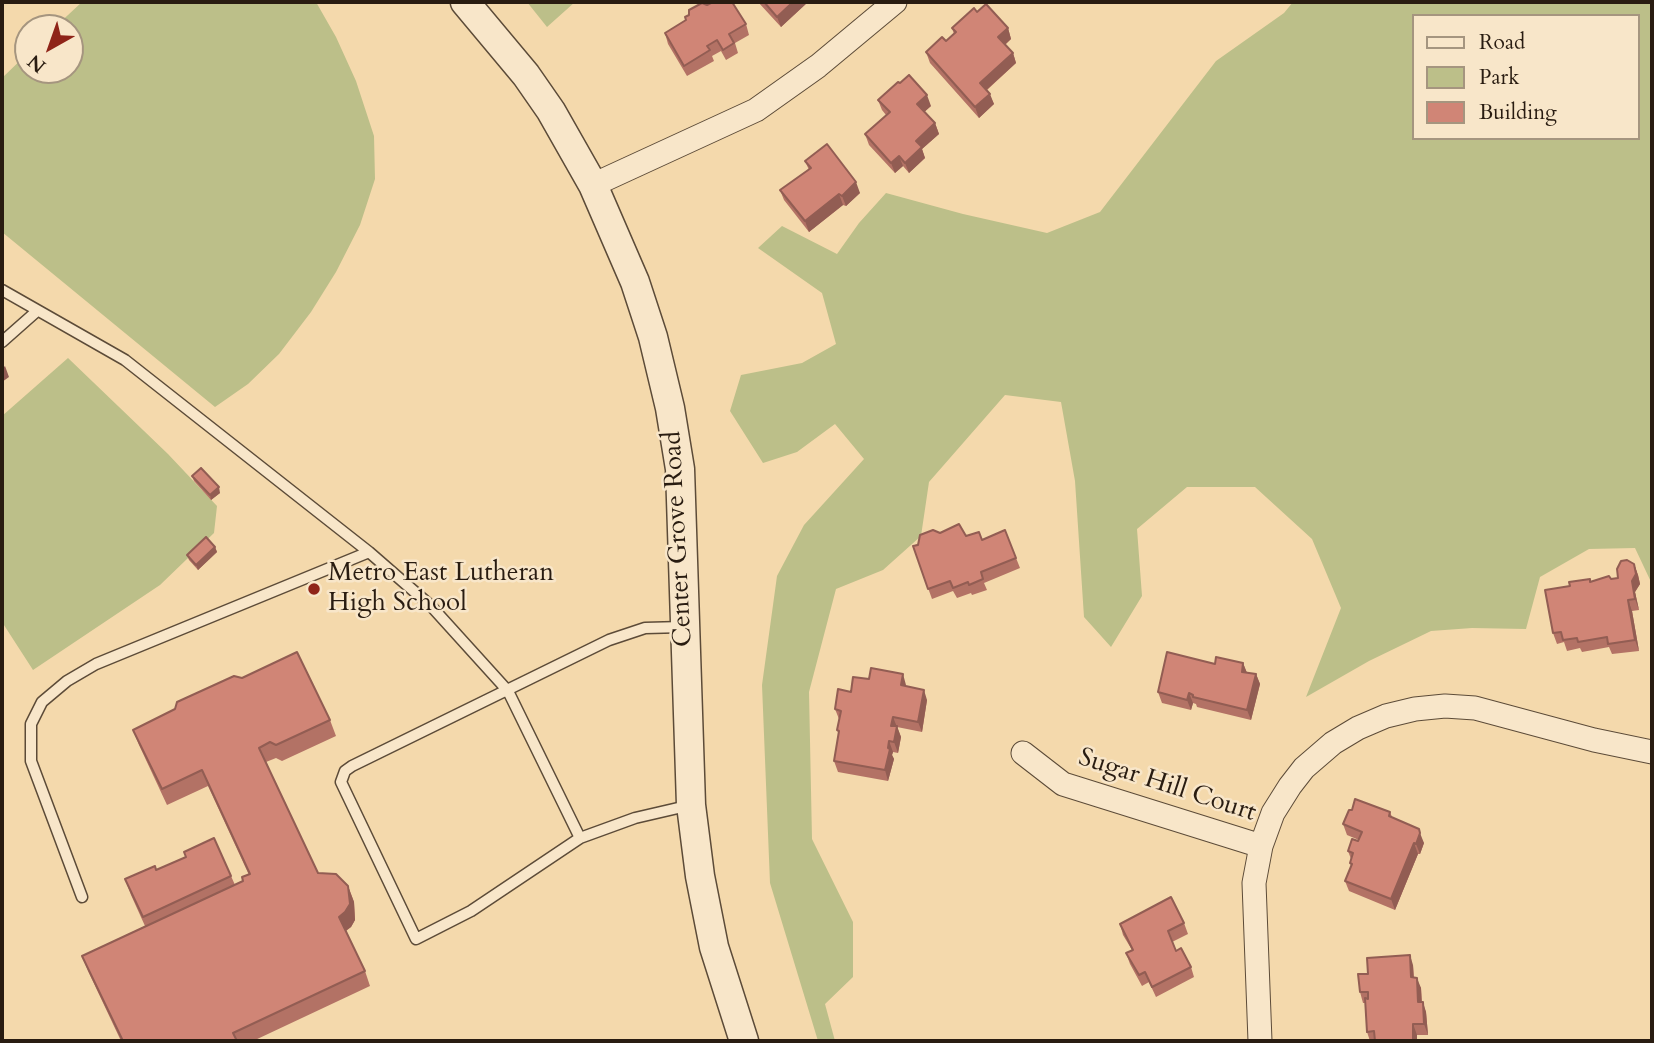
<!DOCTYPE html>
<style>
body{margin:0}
#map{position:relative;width:1654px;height:1043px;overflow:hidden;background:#f4d9ac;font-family:Cardo,serif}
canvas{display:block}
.frame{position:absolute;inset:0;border:4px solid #291c11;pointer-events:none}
.legend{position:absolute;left:1412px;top:14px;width:228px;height:126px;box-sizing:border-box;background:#f8e6c9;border:2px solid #a5957f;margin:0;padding:9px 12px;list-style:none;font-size:21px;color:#291c11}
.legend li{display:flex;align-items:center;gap:14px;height:35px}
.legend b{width:35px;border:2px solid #a5957f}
.north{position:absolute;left:14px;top:14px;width:70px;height:70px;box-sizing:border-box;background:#f8e6c9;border:2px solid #a5957f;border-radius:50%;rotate:220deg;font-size:19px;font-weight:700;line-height:28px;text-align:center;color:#291c11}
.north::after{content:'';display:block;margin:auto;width:24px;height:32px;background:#8f2418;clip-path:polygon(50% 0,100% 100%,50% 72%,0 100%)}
</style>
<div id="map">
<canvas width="1654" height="1043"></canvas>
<div class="frame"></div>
<ul class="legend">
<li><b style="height:9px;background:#f8e6c9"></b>Road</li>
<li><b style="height:19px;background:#bcbf89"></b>Park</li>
<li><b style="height:19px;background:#d08576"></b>Building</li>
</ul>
<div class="north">N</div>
</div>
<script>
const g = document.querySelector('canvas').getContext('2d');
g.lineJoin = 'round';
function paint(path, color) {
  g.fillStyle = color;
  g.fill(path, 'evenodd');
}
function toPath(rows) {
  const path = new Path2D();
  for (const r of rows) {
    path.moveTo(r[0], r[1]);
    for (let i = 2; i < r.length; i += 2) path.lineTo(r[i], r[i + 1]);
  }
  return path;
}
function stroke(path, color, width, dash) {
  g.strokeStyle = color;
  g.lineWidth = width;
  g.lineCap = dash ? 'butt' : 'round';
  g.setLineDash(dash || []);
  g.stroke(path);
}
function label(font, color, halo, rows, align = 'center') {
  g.font = font + ' Cardo,serif';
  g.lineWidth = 5;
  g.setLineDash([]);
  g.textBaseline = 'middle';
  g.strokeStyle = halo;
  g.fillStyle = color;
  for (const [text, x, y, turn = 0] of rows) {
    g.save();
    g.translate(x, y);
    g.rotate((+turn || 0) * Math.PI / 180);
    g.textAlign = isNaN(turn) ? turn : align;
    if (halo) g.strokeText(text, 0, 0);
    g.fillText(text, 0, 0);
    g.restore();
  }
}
paint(toPath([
 [82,2,316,2,336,37,356,81,374,136,375,179,360,225,336,272,311,312,279,354,248,384,215,407,2,232,2,78,28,53,28,70,70,70,70,28,54,28],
 [527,2,575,2,547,27],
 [1293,2,1652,2,1652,584,1635,548,1589,549,1540,577,1526,629,1472,628,1431,631,1369,661,1306,697,1341,608,1312,539,1255,487,1187,487,1137,529,1142,596,1111,647,1084,617,1075,481,1061,402,1005,395,929,482,921,536,883,570,836,589,809,692,812,839,853,922,853,977,825,1004,835,1041,818,1041,770,883,762,685,777,576,804,525,864,459,835,424,797,452,763,463,730,411,741,375,802,363,836,344,822,293,758,248,782,226,837,254,859,223,886,193,963,214,1047,233,1100,212,1216,61,1284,13],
 [1414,16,1638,16,1638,138,1414,138],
 [68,358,168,454,217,506,214,533,160,585,33,670,2,622,2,416]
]), '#bcbf89');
const service = toPath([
 [2,290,125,360,369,552,431,606,508,691,580,838],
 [2,342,37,311],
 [683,627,645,628,609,640,352,766,345,771,341,782,416,939,471,911,580,838,635,818,691,805],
 [82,897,31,761,31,724,42,702,67,681,96,664,369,552]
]);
const minor = toPath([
 [593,185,756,110,818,66,895,2],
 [1023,753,1063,784,1261,846],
 [1260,1041,1254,883,1261,846,1273,813,1290,786,1304,768,1333,743,1358,728,1386,716,1415,709,1445,706,1475,708,1594,740,1652,752]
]);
const tertiary = toPath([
 [465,2,526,75,551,111,593,185,635,282,653,337,670,408,680,469,691,805,700,876,714,947,744,1041]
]);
stroke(service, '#5c4b38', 13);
stroke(minor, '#5c4b38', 25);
stroke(tertiary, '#5c4b38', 31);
stroke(service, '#f8e6c9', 10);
stroke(minor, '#f8e6c9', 23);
stroke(tertiary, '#f8e6c9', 28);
paint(toPath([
 [708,2,732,2,746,24,749,35,735,43,738,53,726,60,721,51,712,56,714,61,687,76,668,44,665,33,686,21,685,17,709,3],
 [758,2,808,2,781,27],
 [977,12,1008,28,1011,39,1005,45,1013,53,1016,63,987,90,994,104,979,118,930,63,926,52,946,41,954,34,952,28],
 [878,100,931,106,924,112,935,123,939,134,922,149,925,158,909,173,903,166,895,173,869,145,865,134,886,115,882,110],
 [805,161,860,193,846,206,843,205,809,232,784,200,780,190,809,170],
 [192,476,220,493,211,500,194,481],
 [1005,530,1020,568,984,583,987,590,972,595,971,593,957,598,953,591,932,599,913,546,940,533,966,536,982,540],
 [215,547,217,552,198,570,189,560,187,555],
 [1634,564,1638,575,1640,584,1635,592,1639,610,1632,611,1639,651,1612,654,1609,647,1582,652,1580,648,1567,651,1564,642,1557,644,1553,633,1591,582,1618,578],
 [1243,663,1247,673,1256,674,1260,684,1251,720,1197,707,1196,704,1193,703,1191,710,1162,703,1158,692,1215,664],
 [906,685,906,686,927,700,922,732,897,727,901,737,898,753,893,752,892,755,894,759,888,781,838,772,834,761,839,734,837,730,839,719,835,709,851,692],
 [330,720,336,736,282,761,276,758,266,762,318,873,348,886,354,902,355,920,351,927,346,931,365,971,370,986,253,1041,121,1041,88,971,82,956,145,926,131,895,125,879,156,870,231,876,235,885,243,881,249,875,208,786,167,805,139,745,133,730],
 [1390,812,1392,817,1424,843,1420,854,1418,854,1395,910,1349,891,1345,881,1351,866,1350,863,1351,859,1348,851,1359,840,1347,835,1343,824],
 [1184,923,1188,934,1172,942,1176,951,1191,967,1194,977,1156,997,1149,982,1142,986,1130,964,1126,953,1132,950,1123,935,1120,924],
 [1413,965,1414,977,1421,988,1422,1002,1426,1012,1428,1035,1417,1035,1417,1041,1370,1041,1367,1032,1365,1003,1363,1003,1360,992,1368,974]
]), '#b37265');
paint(toPath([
 [793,2,808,2,781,27,777,17],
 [1008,28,1011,39,1002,47,998,37],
 [1013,53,1016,63,983,93,980,83],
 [990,94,994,104,979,118,975,107],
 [927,95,931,106,921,115,917,104],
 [935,123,939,134,922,149,925,158,909,173,905,163,916,141],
 [899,156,903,166,895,173,891,163],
 [856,182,860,193,846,206,842,196],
 [839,194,843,205,809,232,805,221],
 [5,366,9,377,2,382,2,369],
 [219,487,220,493,211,500,210,495],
 [215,547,217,552,198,570,196,565],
 [1634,564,1638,575,1640,584,1635,592,1639,610,1635,599,1632,581],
 [1628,600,1632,611,1639,651,1635,640],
 [1243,663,1247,673,1242,672],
 [903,674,906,685,905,695,901,685],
 [1256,674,1260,684,1251,720,1247,710],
 [924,690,927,700,922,732,918,722],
 [1189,693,1193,703,1191,710,1187,700],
 [893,717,897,727,891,726],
 [897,726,901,737,898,753,894,742],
 [889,741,893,752,892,755,894,759,888,781,885,770],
 [1420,833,1424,843,1420,854,1416,844],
 [1414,843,1418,854,1395,910,1391,899],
 [348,886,354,902,355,920,351,927,344,932,339,917],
 [1410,955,1413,965,1414,987,1411,977],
 [1417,978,1421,988,1422,1012,1418,1002],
 [1423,1002,1426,1012,1428,1035,1424,1024],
 [1413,1024,1417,1035,1417,1041,1413,1041]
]), '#925d53');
const building = toPath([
 [710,2,732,2,746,24,729,34,734,43,723,50,717,40,707,46,710,50,684,66,665,33,686,20,685,17,689,15,689,10,702,3,707,5,711,3,710,2],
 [764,2,793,2,777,17,764,2],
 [986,4,1008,28,998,37,1013,53,980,83,990,94,975,107,926,52,942,37,946,41,956,32,952,28,974,8,977,12,986,4],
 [909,75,927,95,917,104,935,123,916,141,922,147,905,163,899,156,891,163,865,134,890,112,878,100,898,82,900,83,909,75],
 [827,144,856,182,842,196,839,194,805,221,780,190,811,168,805,161,827,144],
 [201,468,219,487,210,495,192,476,201,468],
 [959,524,966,536,979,532,982,540,1005,530,1016,558,981,572,983,579,969,585,968,582,953,588,950,581,928,589,913,546,918,545,920,535,933,530,940,533,959,524],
 [206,537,215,547,196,565,187,555,206,537],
 [1627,560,1634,564,1636,574,1632,581,1635,599,1628,600,1635,640,1608,644,1607,637,1578,642,1577,638,1563,640,1561,632,1553,633,1545,590,1570,586,1569,582,1590,579,1590,582,1609,576,1611,579,1618,578,1617,569,1621,561,1627,560],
 [297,652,330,720,276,745,270,742,259,748,318,873,336,874,348,886,350,904,345,912,339,917,365,971,233,1033,237,1041,123,1041,82,956,243,881,242,877,250,874,202,770,162,789,133,730,175,709,177,702,234,676,242,678,297,652],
 [1167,652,1215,664,1216,657,1243,663,1242,672,1256,674,1247,710,1193,697,1193,695,1189,693,1187,700,1158,692,1167,652],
 [871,668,903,674,901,685,924,690,918,722,893,717,891,726,897,726,894,742,889,741,888,748,890,749,885,770,834,761,839,731,837,730,841,711,835,709,838,689,851,692,853,677,869,679,871,668],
 [1355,799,1390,812,1389,816,1419,829,1420,833,1416,844,1414,843,1391,899,1345,881,1352,864,1350,863,1353,853,1348,851,1352,839,1358,841,1362,832,1343,824,1349,810,1352,810,1355,799],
 [214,838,231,876,143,917,125,879,155,866,156,870,186,857,184,852,214,838],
 [1171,897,1184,923,1168,931,1176,951,1181,948,1191,967,1152,987,1145,972,1139,975,1126,953,1133,950,1120,924,1171,897],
 [1410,955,1411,977,1417,978,1418,1002,1423,1002,1424,1024,1413,1024,1413,1041,1375,1041,1374,1031,1367,1032,1365,998,1368,999,1368,992,1360,992,1358,974,1368,974,1367,958,1410,955]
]);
paint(building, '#d08576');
stroke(building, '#925d53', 2);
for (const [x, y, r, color] of [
 [314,589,7,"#8f2418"]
]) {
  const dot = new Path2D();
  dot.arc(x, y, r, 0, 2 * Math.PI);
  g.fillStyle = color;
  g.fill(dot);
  stroke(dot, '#f8e6c9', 2.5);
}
label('26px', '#291c11', '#f8e6c9', [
 ["Center Grove Road",679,539,-93],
 ["Sugar Hill Court",1167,786,18]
]);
label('26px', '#291c11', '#f8e6c9', [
 ["Metro East Lutheran",328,574],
 ["High School",328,604]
], 'left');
</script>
